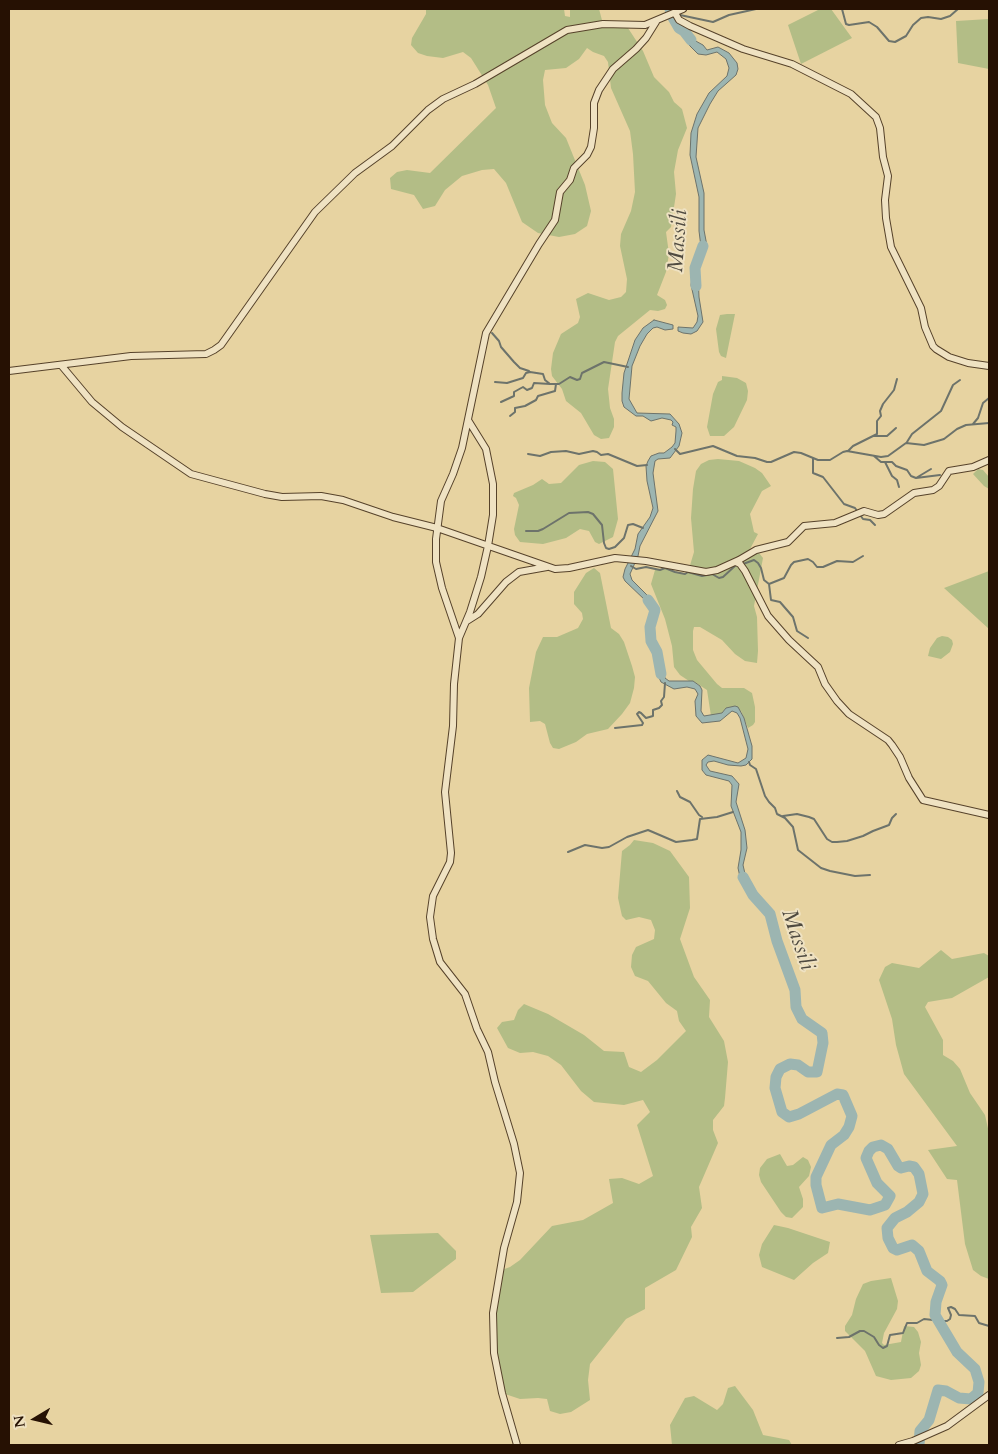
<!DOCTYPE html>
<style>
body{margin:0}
#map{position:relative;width:998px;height:1454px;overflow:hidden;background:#e7d3a1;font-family:Cardo,serif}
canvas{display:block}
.frame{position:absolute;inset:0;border:10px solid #261103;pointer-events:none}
.north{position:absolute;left:10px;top:1394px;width:50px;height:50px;-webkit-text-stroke:4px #efe2c2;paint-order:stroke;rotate:261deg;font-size:14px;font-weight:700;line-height:20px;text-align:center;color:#261103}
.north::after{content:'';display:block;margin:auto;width:18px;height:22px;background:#261103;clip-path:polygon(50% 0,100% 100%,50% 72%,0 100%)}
</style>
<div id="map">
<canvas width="998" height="1454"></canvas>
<div class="frame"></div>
<div class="north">N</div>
</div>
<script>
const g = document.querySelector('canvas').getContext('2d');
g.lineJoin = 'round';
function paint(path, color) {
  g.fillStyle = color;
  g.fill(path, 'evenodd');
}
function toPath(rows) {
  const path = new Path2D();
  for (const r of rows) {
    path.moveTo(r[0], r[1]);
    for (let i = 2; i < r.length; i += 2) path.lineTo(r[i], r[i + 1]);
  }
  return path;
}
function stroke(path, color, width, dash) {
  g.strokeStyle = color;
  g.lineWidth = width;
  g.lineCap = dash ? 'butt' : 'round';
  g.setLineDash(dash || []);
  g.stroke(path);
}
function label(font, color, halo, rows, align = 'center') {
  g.font = font + ' Cardo,serif';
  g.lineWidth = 4;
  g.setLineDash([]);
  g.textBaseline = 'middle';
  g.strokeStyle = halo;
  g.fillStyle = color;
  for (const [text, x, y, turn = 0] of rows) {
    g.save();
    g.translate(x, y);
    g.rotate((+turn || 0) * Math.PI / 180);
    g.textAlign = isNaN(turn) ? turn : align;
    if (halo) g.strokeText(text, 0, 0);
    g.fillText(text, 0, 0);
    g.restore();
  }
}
paint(toPath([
 [426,9,564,9,565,16,570,17,570,9,599,9,603,24,626,25,643,51,654,77,669,92,674,102,682,109,687,128,678,150,674,172,676,194,671,227,666,232,669,254,666,272,657,295,665,300,667,305,665,309,658,311,650,310,618,336,615,342,608,389,610,408,614,419,614,427,609,438,601,439,594,435,581,413,566,401,562,389,552,376,551,369,553,353,561,334,578,323,580,317,576,299,588,293,609,300,621,297,626,292,627,279,620,246,621,234,631,211,635,192,633,154,630,131,611,88,608,62,604,56,593,52,587,48,579,59,566,68,545,70,543,80,545,105,552,123,566,138,585,185,591,211,587,226,575,234,559,237,538,233,522,222,506,183,494,169,482,170,462,176,445,190,435,206,423,209,414,195,391,189,390,178,397,172,407,170,430,173,496,108,488,85,471,58,463,52,443,58,427,56,418,53,411,45,412,38,426,14],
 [820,9,831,9,852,38,801,64,788,25],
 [989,19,989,69,958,63,956,21],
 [727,314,735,314,726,358,721,356,719,352,716,329,720,315],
 [722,376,737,378,746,383,748,391,747,400,734,427,724,436,710,436,707,427,713,394,718,382,722,380],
 [718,459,739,461,755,468,762,473,771,486,762,491,750,514,754,532,758,534,750,549,759,553,763,558,754,606,757,617,758,651,757,663,745,661,735,654,722,640,700,627,694,627,693,631,693,650,697,660,717,684,722,688,744,688,752,693,755,707,755,722,753,725,748,728,741,711,726,708,722,713,711,716,707,690,693,681,689,681,680,675,674,667,672,646,665,619,651,584,655,570,665,568,675,572,685,574,688,572,694,552,691,518,693,489,696,471,701,464,709,460],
 [593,461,605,462,613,469,618,519,613,537,599,544,595,542,589,531,580,529,566,538,543,544,520,542,515,535,514,529,519,505,516,498,513,496,514,493,533,485,542,479,549,484,561,483,579,465],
 [978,469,983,470,989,477,989,489,984,486,973,474],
 [594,568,600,573,611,628,619,634,624,642,632,666,635,677,634,688,630,703,622,714,608,729,587,734,576,742,559,749,553,748,550,743,545,724,540,721,530,722,529,688,536,652,543,637,557,637,578,628,583,619,582,613,574,604,574,592,586,573],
 [989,571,989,629,944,588],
 [942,636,948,637,952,640,953,644,950,652,941,659,928,656,930,648,937,638],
 [634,840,653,843,670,851,689,877,690,908,680,939,694,977,710,1000,709,1017,724,1041,728,1062,725,1098,724,1106,713,1120,713,1130,718,1143,699,1187,702,1208,691,1227,692,1237,676,1270,645,1288,645,1309,626,1319,590,1364,588,1380,590,1400,571,1412,560,1414,550,1411,547,1399,538,1398,520,1399,502,1393,494,1353,493,1313,499,1271,510,1267,520,1260,552,1226,583,1220,613,1203,609,1179,622,1178,639,1184,653,1176,637,1125,650,1112,643,1100,624,1105,594,1102,581,1091,561,1065,548,1056,533,1052,520,1053,508,1048,497,1028,502,1022,514,1020,518,1010,524,1004,548,1014,584,1035,604,1051,624,1052,629,1067,641,1072,657,1060,686,1031,679,1021,677,1011,666,1003,648,981,635,976,631,967,632,955,636,947,654,939,655,930,651,920,639,917,626,920,622,916,618,898,622,851,630,845],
 [941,950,952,959,984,953,989,956,989,977,952,998,928,1002,925,1007,943,1040,943,1055,953,1061,960,1069,970,1093,985,1115,989,1133,989,1279,981,1276,973,1270,965,1244,957,1180,947,1179,928,1150,957,1146,904,1074,896,1045,892,1019,879,980,885,967,892,963,919,968],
 [780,1154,787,1166,793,1165,803,1157,808,1160,811,1167,809,1176,799,1187,803,1199,803,1207,792,1218,786,1217,781,1212,761,1182,759,1175,760,1168,767,1159],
 [774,1225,788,1228,830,1242,828,1253,813,1263,794,1280,762,1267,759,1255,762,1244],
 [438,1233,456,1251,456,1259,413,1292,381,1293,370,1235],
 [891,1278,898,1301,897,1309,884,1333,882,1343,884,1345,901,1342,904,1326,914,1327,918,1332,921,1342,919,1353,921,1365,919,1371,911,1378,891,1380,876,1376,865,1351,845,1331,845,1326,852,1315,856,1299,863,1284,871,1281],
 [735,1386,753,1410,763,1435,789,1440,792,1445,672,1445,670,1425,685,1398,694,1396,717,1410,723,1404,728,1388]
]), '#b3bd86');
const water = toPath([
 [683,27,692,39,703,45,707,50,718,47,729,53,737,63,738,69,736,75,718,91,710,104,698,128,696,157,704,193,704,230,707,246,698,259,696,258,701,247,699,231,699,197,690,155,691,133,697,114,709,93,727,76,729,68,726,59,717,52,706,55,698,54,690,46,680,31,683,27],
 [696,270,698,273,699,297,703,322,697,331,691,334,683,333,678,331,678,327,693,328,697,322,698,316,691,285,693,273,696,270],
 [654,320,673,325,673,329,665,330,657,327,653,328,647,334,640,346,632,366,629,399,637,413,670,414,679,424,682,433,679,446,670,458,658,459,655,461,653,473,658,511,640,546,638,556,630,574,632,580,648,596,657,608,656,612,652,612,646,601,625,581,623,577,625,569,635,549,638,534,650,517,653,508,647,481,646,466,648,461,651,456,659,453,664,453,672,447,675,443,676,431,676,427,672,425,673,422,671,420,662,418,651,421,643,416,636,416,624,407,622,401,622,393,624,373,635,340,643,328,654,320],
 [656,659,661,663,665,678,669,681,693,681,700,686,702,690,701,711,704,716,722,713,726,708,735,706,738,707,744,718,752,746,752,759,746,765,741,766,728,765,714,761,708,762,706,765,710,771,732,776,739,784,736,802,745,830,747,848,743,865,746,878,752,889,747,892,740,877,738,868,741,850,741,832,731,806,732,785,729,781,706,775,702,770,702,760,708,755,738,763,746,758,748,749,740,718,737,713,732,711,720,721,702,723,696,716,695,701,698,694,695,689,687,687,674,689,661,682,657,673,656,659]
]);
paint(water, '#9cb5b1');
stroke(water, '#6d736b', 1);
stroke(toPath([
 [842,9,846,24,849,25,869,22,877,27,889,41,895,42,906,36,913,25,921,18,928,17,941,19,950,16,958,9],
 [678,13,680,15,713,22,729,15,756,9],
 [492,333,499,341,501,347,514,362,520,368,529,371],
 [495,382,507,383,523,378,526,373,530,372,543,374,545,380,550,384,559,384,570,377,577,380,580,379,582,373,604,362,628,367],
 [501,402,514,396,514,392,523,387,527,390,532,388,534,383,550,384],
 [510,416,515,412,515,408,525,406,536,400,538,396,555,391,556,384],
 [973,424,978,418,983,403,989,398],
 [874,436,887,436,896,428],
 [907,442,912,434,941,411,953,385,960,380],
 [675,449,680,454,713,446,737,456,755,458,767,462,771,462,794,452,801,453,818,460,830,460,843,452,847,451,881,457,888,456,906,443,924,445,944,439,957,429,966,425,989,423],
 [848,451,853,446,877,434,877,421,881,416,880,411,883,404,894,390,897,379],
 [528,454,540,456,551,452,566,451,579,454,593,451,597,452,601,455,608,454,637,466,647,465],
 [874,456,881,462,892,462,896,466,907,470,911,476,916,478,940,475],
 [813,458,813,473,823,477,844,504,855,508,863,519,870,520,875,525],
 [885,462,892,476,897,480,899,487],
 [916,478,931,469],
 [526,531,538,531,543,529,569,513,588,512,593,514,602,525,604,543,606,548,609,549,615,547,624,538,628,525,633,524,643,528],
 [743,564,754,560,758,563,761,568,764,580,769,584,784,578,791,565,794,562,808,559,813,562,817,567,823,567,837,561,853,562,863,556],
 [631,566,636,569,646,567,660,570,665,568,675,572,685,574,688,572,702,576,712,574,719,578,723,577,736,565],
 [769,584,771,600,780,602,793,617,797,631,808,638],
 [615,728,642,725,643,723,637,714,639,712,641,713,646,718,653,716,653,710,659,708,662,705,661,701,664,697,665,683],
 [749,762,750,765,756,769,765,796,769,802,775,808,777,814,785,818,793,827,798,850,821,868,830,871,855,876,870,875],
 [677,791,680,797,690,802,699,815,702,817],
 [783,816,797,814,809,817,814,819,827,839,832,842,837,842,847,841,863,836,873,831,889,825,892,818,896,814],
 [568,852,585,845,602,848,609,847,627,837,648,830,676,842,692,840,697,839,700,819,717,817,733,812],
 [939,1321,947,1321,950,1319,951,1315,948,1308,951,1307,955,1309,959,1315,975,1316,979,1323,989,1326],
 [837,1338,849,1337,860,1331,864,1331,874,1337,879,1345,883,1348,887,1346,890,1335,903,1333,907,1323,917,1323,924,1319,933,1320,935,1315]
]), '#6d736b', 2);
stroke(toPath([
 [670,9,671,14,679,28,684,31,691,40],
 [696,286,695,268,703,246],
 [648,600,655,610,650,627,651,641,657,652,661,674],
 [743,877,753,895,770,914,777,941,795,990,796,1007,802,1019,822,1033,823,1043,817,1072,808,1072,798,1065,790,1064,780,1069,776,1077,775,1088,782,1112,789,1117,799,1114,837,1094,843,1095,852,1116,849,1127,844,1135,831,1145,816,1177,816,1185,822,1208,838,1204,870,1210,885,1205,890,1196,877,1183,866,1158,869,1151,873,1147,881,1145,888,1149,898,1166,901,1168,909,1166,914,1167,919,1174,923,1194,919,1202,907,1212,895,1218,887,1228,888,1238,893,1248,897,1250,912,1245,919,1251,927,1271,940,1281,942,1285,936,1302,935,1315,957,1352,975,1369,979,1382,978,1393,971,1399,959,1398,946,1391,938,1390,929,1420,920,1431,919,1445]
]), '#9cb5b1', 11);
const minor = toPath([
 [675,13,679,20,690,26,743,49,792,64,851,94,876,117,880,128,883,157,888,176,885,200,886,218,891,247,921,308,925,327,933,346,936,349,949,357,968,363,989,366],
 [61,365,92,402,122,427,191,474,265,494,282,497,321,496,343,500,393,517,437,528,555,569,569,568,615,558,646,561,706,572,717,570,739,560,756,550,788,542,804,526,835,523,864,511,878,515,884,514,914,493,933,490,939,486,949,471,973,467,989,460],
 [9,371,131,356,206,354,214,350,221,345,315,212,355,173,392,146,428,110,443,99,475,84,567,30,603,24,645,25,683,9],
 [736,562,740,564,745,571,768,616,789,640,818,667,825,684,837,701,849,714,888,740,892,745,900,757,909,778,923,800,989,815],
 [467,621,478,614,506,582,519,572,547,567],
 [459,638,470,612,481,577,488,546,493,515,493,484,486,449,468,420],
 [517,1445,502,1393,494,1353,493,1313,504,1248,517,1202,520,1173,514,1144,495,1082,488,1052,477,1029,465,994,440,962,433,939,430,917,433,896,450,862,451,853,445,792,453,726,454,684,459,638,442,588,436,562,436,539,441,501,453,474,462,448,486,333,539,244,555,220,560,192,570,180,574,168,587,155,591,147,594,128,594,103,599,90,613,69,636,49,646,38,656,22],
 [899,1445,913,1441,947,1426,989,1395]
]);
stroke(minor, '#56422a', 8);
stroke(minor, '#efe2c2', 6);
label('italic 22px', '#4f4a40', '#efe2c2', [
 ["Massili",679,241,-86],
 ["Massili",797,940,71]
]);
</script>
